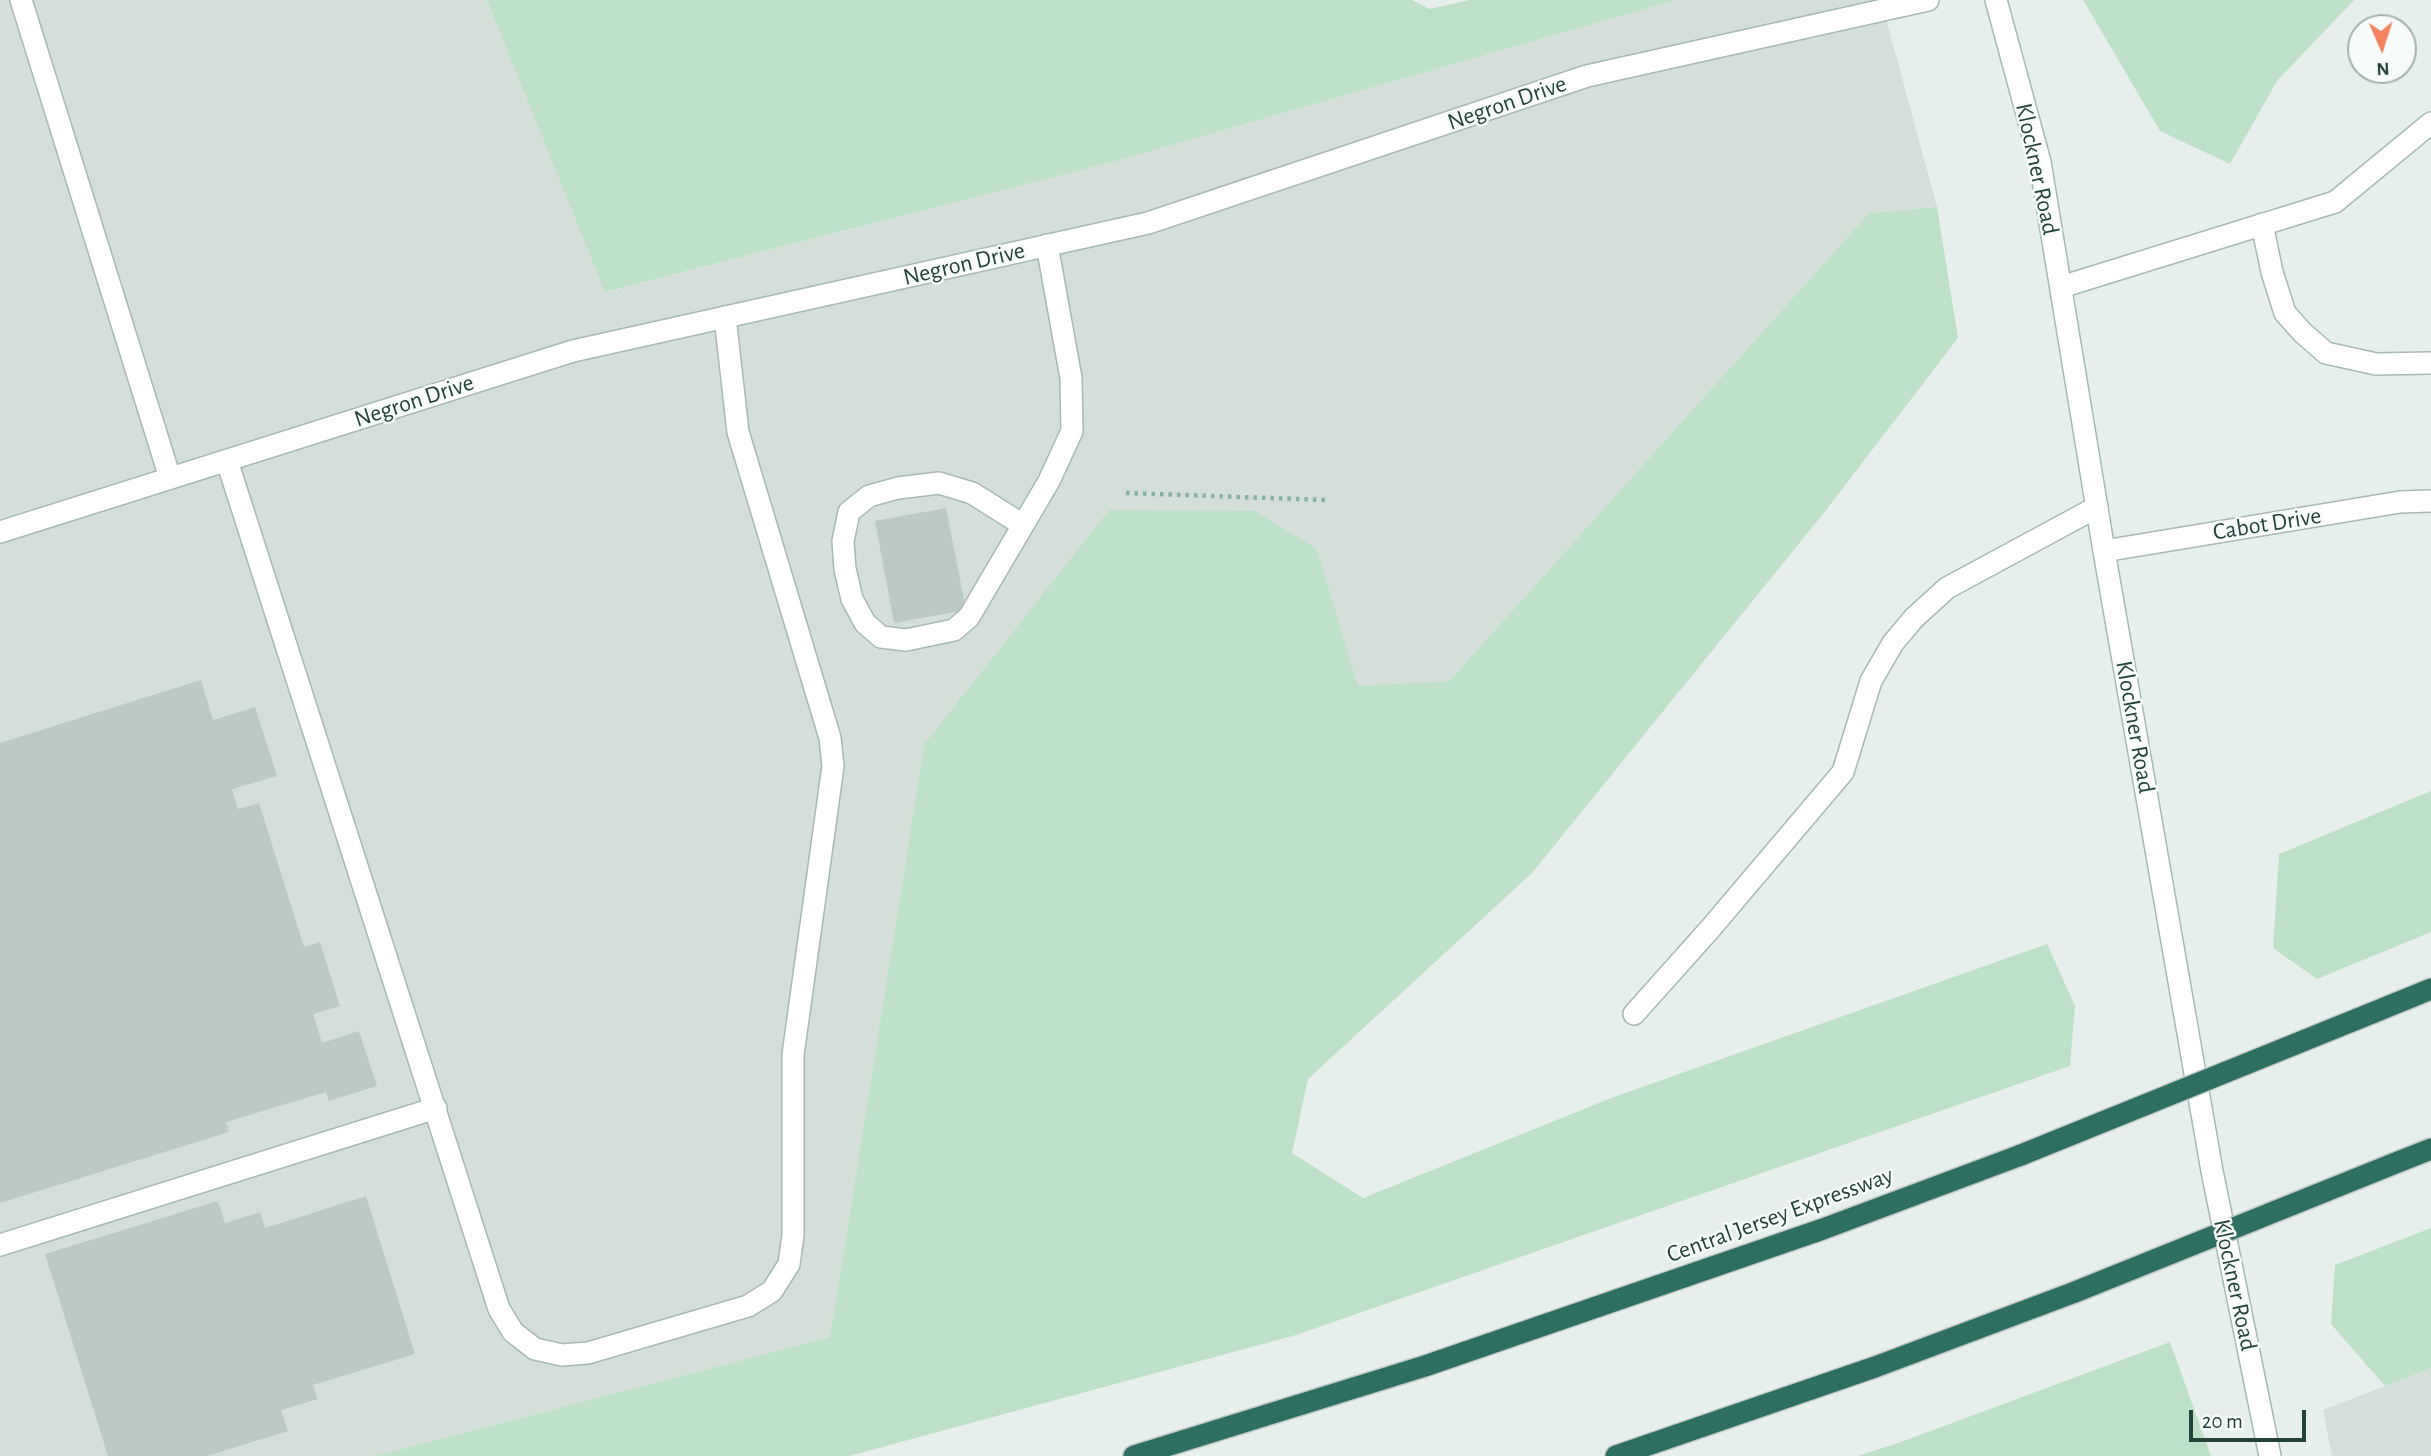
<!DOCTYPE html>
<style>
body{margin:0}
#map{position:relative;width:2431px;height:1456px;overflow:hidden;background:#e6efeb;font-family:"Alegreya Sans",sans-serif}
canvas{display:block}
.north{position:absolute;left:2347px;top:14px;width:70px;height:70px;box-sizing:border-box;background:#f7fbf9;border:2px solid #a3b1ad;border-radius:50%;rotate:177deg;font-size:19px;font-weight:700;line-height:28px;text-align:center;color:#24423a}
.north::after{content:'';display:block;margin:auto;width:24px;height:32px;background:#f4845f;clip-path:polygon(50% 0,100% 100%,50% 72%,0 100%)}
.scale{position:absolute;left:2189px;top:1410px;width:117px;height:32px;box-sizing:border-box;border:4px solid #24423a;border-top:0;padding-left:9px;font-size:21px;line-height:24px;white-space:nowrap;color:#24423a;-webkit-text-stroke:5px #f7fbf9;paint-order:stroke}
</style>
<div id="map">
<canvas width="2431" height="1456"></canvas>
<div class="north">N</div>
<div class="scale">20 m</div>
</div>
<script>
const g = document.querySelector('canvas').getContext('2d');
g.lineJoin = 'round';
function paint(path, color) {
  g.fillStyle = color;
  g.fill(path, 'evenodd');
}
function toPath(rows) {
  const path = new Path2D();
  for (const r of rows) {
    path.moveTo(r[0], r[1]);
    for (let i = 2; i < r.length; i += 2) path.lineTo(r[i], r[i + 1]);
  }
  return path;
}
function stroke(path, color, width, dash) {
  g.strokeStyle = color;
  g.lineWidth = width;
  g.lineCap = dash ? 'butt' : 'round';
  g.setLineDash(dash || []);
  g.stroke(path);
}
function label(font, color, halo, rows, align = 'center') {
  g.font = font + ' "Alegreya Sans",sans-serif';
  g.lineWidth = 5;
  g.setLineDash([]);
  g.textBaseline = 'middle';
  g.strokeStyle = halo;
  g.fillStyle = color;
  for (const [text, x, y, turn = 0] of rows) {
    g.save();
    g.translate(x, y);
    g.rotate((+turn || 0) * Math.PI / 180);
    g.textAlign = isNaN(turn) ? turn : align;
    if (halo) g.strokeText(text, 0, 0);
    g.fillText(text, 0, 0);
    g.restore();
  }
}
paint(toPath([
 [0,0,487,0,606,292,1113,162,1677,0,1881,0,1937,207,1869,213,1449,681,1358,687,1317,549,924,745,830,1337,375,1456,0,1456],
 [2431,1368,2431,1456,2332,1456,2323,1410]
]), '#d4dfda');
paint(toPath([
 [487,0,1412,0,1429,9,1470,0,1677,0,1113,162,605,292],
 [2083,0,2354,0,2277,81,2230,164,2160,131],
 [1937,207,1958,338,1823,514,1532,873,1308,1079,1292,1153,1363,1198,1611,1098,2047,944,2075,1006,2070,1066,1296,1335,849,1456,375,1456,830,1337,924,745,1109,510,1255,511,1317,549,1358,686,1449,681,1869,213],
 [2431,791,2431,932,2317,979,2273,948,2279,854],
 [2431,1228,2431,1368,2385,1386,2331,1324,2335,1265],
 [2170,1342,2211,1456,1858,1456,1901,1442]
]), '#bfe0c8');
paint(toPath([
 [946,508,966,610,894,623,875,521],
 [201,680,213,720,255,707,277,776,232,789,238,809,259,803,304,947,320,942,340,1006,313,1014,322,1043,359,1031,377,1086,329,1101,326,1092,226,1122,229,1132,0,1203,0,743],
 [366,1196,415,1354,313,1385,318,1399,281,1410,288,1431,207,1456,108,1456,45,1254,218,1201,225,1223,260,1212,265,1228]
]), '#bbcac4');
const lane = toPath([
 [21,0,170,478],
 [2262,224,2272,272,2285,313,2303,333,2326,353,2376,364,2431,363],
 [2061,287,2335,202,2431,123],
 [227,461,499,1309,513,1332,535,1349,562,1355,588,1353,748,1306,772,1291,789,1264,793,1235,793,1055,833,766,830,738,738,432,725,317],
 [1023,525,972,493,939,483,898,488,869,496,849,512,843,541,845,569,852,599,865,623,881,637,906,640,954,630,969,617,1049,481,1072,431,1071,378,1047,245],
 [1634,1014,1710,929,1843,772,1871,681,1893,643,1914,618,1947,588,2097,507],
 [0,1245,436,1108]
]);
const street = toPath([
 [0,532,573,351,1148,223,1587,76,1928,0],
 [2104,551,2400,502,2431,501]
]);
const secondary = toPath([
 [1996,0,2040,162,2104,551,2212,1171,2270,1456]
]);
const highway = toPath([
 [2382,1009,2431,989],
 [2398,1162,2431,1149],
 [1134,1456,1425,1366,1823,1229,2021,1155],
 [1616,1456,1875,1367,2075,1292]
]);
stroke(lane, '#a8b8b2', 24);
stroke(street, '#a8b8b2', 24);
stroke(secondary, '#a4bbb3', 24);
stroke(highway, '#c2cac8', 24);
stroke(toPath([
 [1126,493,1327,500]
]), '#86b3a5', 4.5, [3.5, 5]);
stroke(lane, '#fff', 21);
stroke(street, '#fff', 21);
stroke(secondary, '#fff', 21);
stroke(highway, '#2f6f62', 21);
const highwayBridge = toPath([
 [2021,1155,2382,1009],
 [2075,1292,2398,1162]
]);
stroke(highwayBridge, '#c2cac8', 24, []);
stroke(highwayBridge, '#2f6f62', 21);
label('24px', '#24423a', '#f7fbf9', [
 ["Negron Drive",1507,103,-19],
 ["Klockner Road",2037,169,78],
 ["Negron Drive",964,264,-13],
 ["Negron Drive",414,401,-18],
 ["Cabot Drive",2267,524,-9],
 ["Klockner Road",2135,727,80],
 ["Central Jersey Expressway",1780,1215,-20],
 ["Klockner Road",2235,1285,78]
]);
</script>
